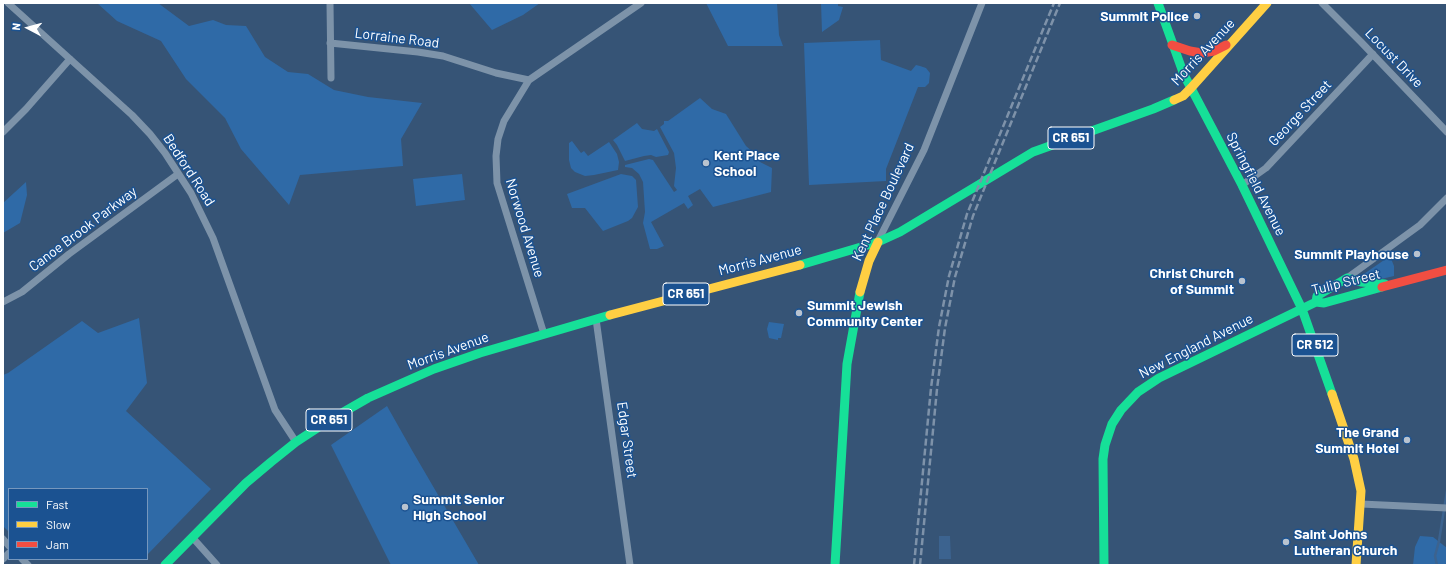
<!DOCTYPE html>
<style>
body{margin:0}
#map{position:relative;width:1450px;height:568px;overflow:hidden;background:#365476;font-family:Barlow,sans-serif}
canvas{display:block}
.frame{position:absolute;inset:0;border:4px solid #fff;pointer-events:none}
.legend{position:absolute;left:8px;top:488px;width:140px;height:72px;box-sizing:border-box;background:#1b5291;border:1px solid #7697bd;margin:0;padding:5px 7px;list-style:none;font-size:12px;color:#fff}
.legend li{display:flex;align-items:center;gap:8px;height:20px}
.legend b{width:20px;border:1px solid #7697bd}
.north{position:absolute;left:8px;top:8px;width:40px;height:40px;-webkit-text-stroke:3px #1b5291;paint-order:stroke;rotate:276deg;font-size:11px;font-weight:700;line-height:16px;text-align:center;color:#fff}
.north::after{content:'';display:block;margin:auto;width:14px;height:18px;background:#fff;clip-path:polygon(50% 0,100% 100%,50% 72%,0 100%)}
</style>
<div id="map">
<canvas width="1450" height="568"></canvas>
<div class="frame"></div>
<ul class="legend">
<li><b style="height:5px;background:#16e098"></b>Fast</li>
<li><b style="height:5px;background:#ffcf43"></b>Slow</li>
<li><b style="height:5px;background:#f24e42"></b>Jam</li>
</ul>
<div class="north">N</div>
</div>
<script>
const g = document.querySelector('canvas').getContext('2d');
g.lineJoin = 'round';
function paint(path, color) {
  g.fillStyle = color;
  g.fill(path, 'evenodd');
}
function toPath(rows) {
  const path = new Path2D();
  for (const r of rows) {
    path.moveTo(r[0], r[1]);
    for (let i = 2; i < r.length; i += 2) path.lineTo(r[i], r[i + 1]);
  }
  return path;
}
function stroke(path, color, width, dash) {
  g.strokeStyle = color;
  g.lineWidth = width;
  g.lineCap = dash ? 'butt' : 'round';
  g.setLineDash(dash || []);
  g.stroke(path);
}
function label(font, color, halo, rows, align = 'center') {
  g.font = font + ' Barlow,sans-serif';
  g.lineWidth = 3;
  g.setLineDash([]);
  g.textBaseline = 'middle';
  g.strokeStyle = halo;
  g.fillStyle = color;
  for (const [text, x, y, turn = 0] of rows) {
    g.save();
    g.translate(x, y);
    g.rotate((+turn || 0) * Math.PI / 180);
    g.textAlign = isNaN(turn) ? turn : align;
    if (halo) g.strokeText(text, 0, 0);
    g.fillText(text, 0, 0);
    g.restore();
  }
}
paint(toPath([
 [97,3,158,3,189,26,213,20,226,25,246,26,265,57,288,72,308,74,334,90,368,97,422,103,401,139,403,166,300,175,289,205,241,149,225,118,186,79,161,41,117,21],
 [426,3,540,3,523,15,492,30,469,3],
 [706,3,777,3,779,35,783,46,728,46],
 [821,3,838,3,838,6,843,7,839,20,822,32],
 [880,40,881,60,911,71,916,65,920,66,926,68,930,73,929,83,925,87,918,87,886,169,886,181,809,185,804,43],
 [700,98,712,109,726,114,746,146,756,155,760,162,772,168,771,192,713,207,700,189,688,196,693,205,688,209,684,203,651,222,664,246,657,249,650,249,643,223,645,212,643,182,639,174,632,168,625,167,625,165,649,159,653,160,674,192,677,190,674,186,676,168,674,153,660,127,664,124,664,121,668,121],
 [637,123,642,129,654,131,657,129,669,152,668,155,656,157,651,155,644,156,625,161,617,145,613,140],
 [572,141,581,153,584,151,588,156,609,142,617,154,619,162,618,170,594,175,585,176,575,172,571,168,569,160,569,143],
 [462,174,465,200,416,206,413,179],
 [621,174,632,176,636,180,638,207,632,218,628,221,603,231,585,208,572,208,567,194],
 [26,182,27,195,20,223,3,233,3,203],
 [1390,256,1394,266,1394,276,1381,279,1358,278],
 [139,318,147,383,126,411,211,489,147,555,147,489,9,489,9,532,3,526,3,375,8,373,82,321,98,333],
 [769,322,784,324,781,338,778,338,778,340,769,338,767,329],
 [387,406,413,452,479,565,391,565,331,445],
 [1420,536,1433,537,1447,548,1447,565,1413,565,1415,547]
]), '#2f6aa7');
paint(toPath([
 [939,536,950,536,951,559,939,559]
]), '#3c638f');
stroke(toPath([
 [1437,565,1435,556,1439,541,1447,491]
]), '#3c638f', 2.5);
stroke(toPath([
 [8,3,132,115,150,134,165,153,191,193,213,238,275,410,296,442],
 [330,3,331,78],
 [1322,3,1361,42,1447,132],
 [330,43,418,52,443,56,496,73,529,80],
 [3,132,26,109,70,59],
 [1242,185,1266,168,1373,54],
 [878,241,924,150,982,3],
 [1347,278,1420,225,1447,198],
 [3,302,22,292,69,254,178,174],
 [596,319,630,565],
 [544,334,497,183,496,156,498,139,504,121,529,80,641,3],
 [1361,504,1447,508],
 [192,537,217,565],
 [3,539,9,546],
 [3,559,9,553],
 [22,559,28,565]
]), '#7d93a9', 7);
stroke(toPath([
 [1158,3,1184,75,1191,88],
 [1191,88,1242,185,1302,309,1332,394],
 [800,265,878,242,900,232,1033,152,1153,109,1174,100],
 [1316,302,1317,296,1347,278,1361,282,1385,284],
 [165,565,246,483,271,462,296,442,328,421,368,398,434,369,480,353,610,315],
 [835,565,847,364,860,292],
 [1104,565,1103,459,1105,445,1112,424,1121,410,1138,392,1159,378,1316,302,1324,303,1382,287]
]), '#16e098', 9);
stroke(toPath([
 [1174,100,1183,96,1191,88,1267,3],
 [860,292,869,261,878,242],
 [610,315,800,265],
 [1332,394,1354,459,1361,491,1356,565]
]), '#ffcf43', 9);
stroke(toPath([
 [1172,45,1190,51,1202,53,1214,51,1226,45],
 [1382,287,1447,270]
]), '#f24e42', 9);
stroke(toPath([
 [914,565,931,388,939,327,949,276,967,214,1054,3],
 [920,565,937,389,945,328,955,277,973,216,1060,3]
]), '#7e92a9', 2.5, [7, 3]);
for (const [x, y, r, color] of [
 [1197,16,4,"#b9c3cf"],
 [706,163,4,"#b9c3cf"],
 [1417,254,4,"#b9c3cf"],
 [1242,281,4,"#b9c3cf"],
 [799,313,4,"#b9c3cf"],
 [1407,440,4,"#b9c3cf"],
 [405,507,4,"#b9c3cf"],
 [1286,542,4,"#b9c3cf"]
]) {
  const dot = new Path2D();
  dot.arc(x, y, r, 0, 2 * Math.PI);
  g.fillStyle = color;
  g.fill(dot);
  stroke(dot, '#1b5291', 1.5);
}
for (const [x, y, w] of [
 [1071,138,46],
 [686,294,46],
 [1315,345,46],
 [329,420,46]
]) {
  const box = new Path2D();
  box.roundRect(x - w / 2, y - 11, w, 22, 3);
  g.fillStyle = '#1b5291';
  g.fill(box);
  stroke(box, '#fff', 1);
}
label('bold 13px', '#fff', null, [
 ["CR 651",1071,138],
 ["CR 651",686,294],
 ["CR 512",1315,345],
 ["CR 651",329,420]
]);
label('bold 14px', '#fff', '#1b5291', [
 ["Summit Police",1189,16],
 ["Kent Place",714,155,"left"],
 ["School",714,171,"left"],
 ["Summit Playhouse",1409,254],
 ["Christ Church",1234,273],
 ["of Summit",1234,289],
 ["Summit Jewish",807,305,"left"],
 ["Community Center",807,321,"left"],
 ["The Grand",1399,432],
 ["Summit Hotel",1399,448],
 ["Summit Senior",413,499,"left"],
 ["High School",413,515,"left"],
 ["Saint Johns",1294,534,"left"],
 ["Lutheran Church",1294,550,"left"]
], 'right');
label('14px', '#fff', '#1b5291', [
 ["Lorraine Road",397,38,7],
 ["Morris Avenue",1203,52,-47],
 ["Locust Drive",1394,58,46],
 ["George Street",1300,113,-47],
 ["Bedford Road",189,170,57],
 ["Springfield Avenue",1256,184,63],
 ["Kent Place Boulevard",883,202,-65],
 ["Norwood Avenue",525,228,73],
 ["Canoe Brook Parkway",83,229,-37],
 ["Morris Avenue",760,260,-15],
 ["Tulip Street",1346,282,-14],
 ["New England Avenue",1196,346,-27],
 ["Morris Avenue",448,351,-20],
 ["Edgar Street",627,440,82]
]);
</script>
